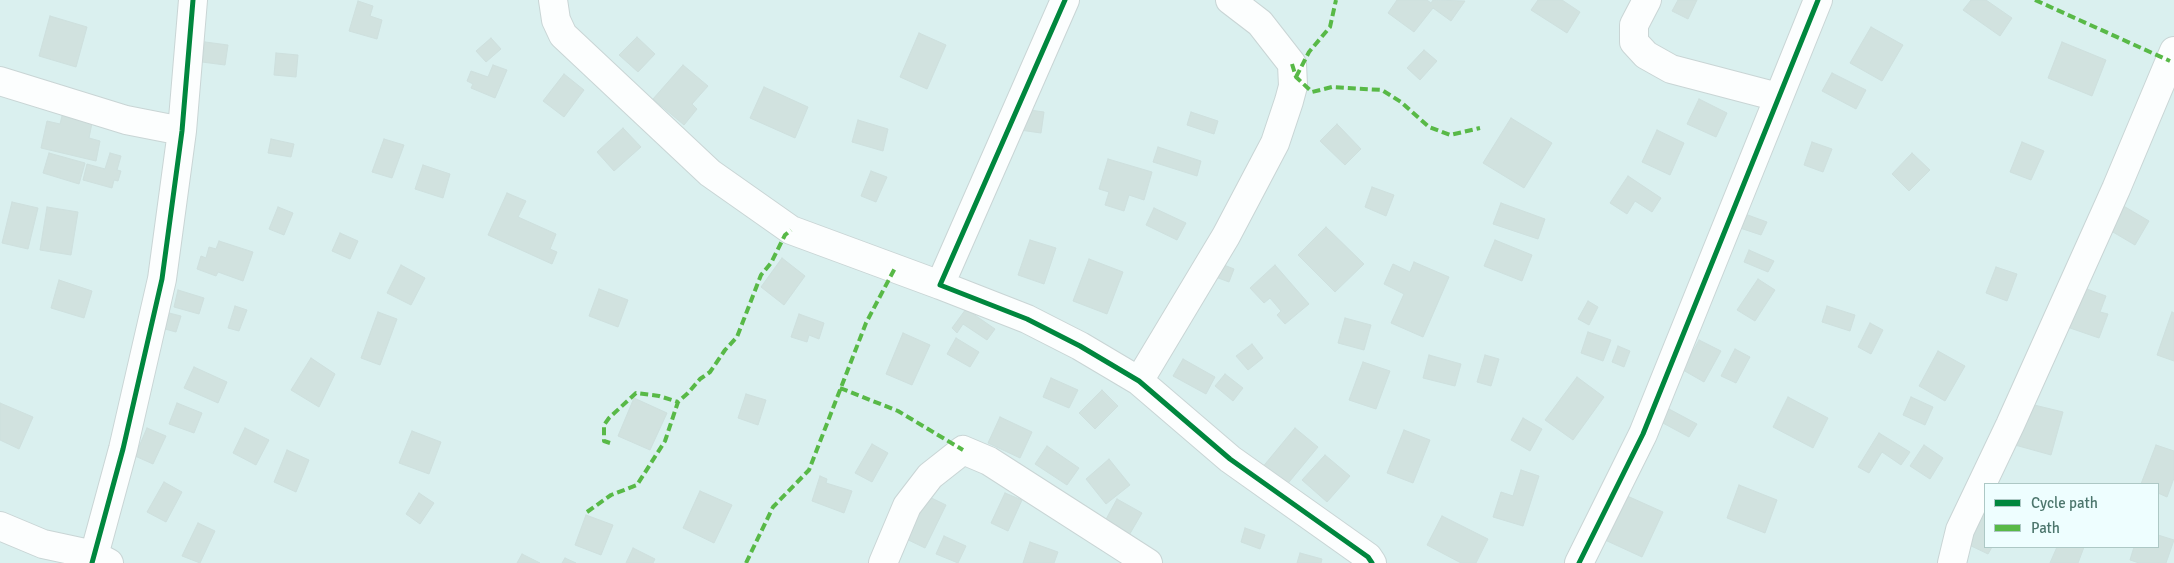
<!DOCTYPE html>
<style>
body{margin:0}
#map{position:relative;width:2174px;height:563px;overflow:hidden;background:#ecf7f7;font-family:Signika,sans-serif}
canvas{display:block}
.legend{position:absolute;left:1984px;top:483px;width:175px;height:65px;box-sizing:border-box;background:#eefeff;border:1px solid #adc8c5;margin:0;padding:6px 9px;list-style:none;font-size:15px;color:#4c766d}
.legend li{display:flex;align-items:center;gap:10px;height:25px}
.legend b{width:25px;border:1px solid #adc8c5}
</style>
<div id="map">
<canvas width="2174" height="563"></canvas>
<ul class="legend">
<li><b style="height:6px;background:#00873e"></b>Cycle path</li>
<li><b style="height:6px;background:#58b947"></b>Path</li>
</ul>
</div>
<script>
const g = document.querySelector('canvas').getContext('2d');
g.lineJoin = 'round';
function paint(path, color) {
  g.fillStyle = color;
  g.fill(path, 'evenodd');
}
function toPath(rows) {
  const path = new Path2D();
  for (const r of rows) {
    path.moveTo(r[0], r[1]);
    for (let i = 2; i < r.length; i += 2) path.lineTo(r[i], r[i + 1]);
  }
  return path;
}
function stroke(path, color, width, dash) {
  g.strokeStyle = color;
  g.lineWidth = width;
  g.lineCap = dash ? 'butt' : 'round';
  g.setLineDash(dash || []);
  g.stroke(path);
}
paint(toPath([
 [0,0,2174,0,2174,563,0,563],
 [1985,484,2158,484,2158,547,1985,547]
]), '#daf0ef');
const building = toPath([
 [1397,0,1427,0,1431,3,1433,0,1465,1,1451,21,1433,8,1414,32,1388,13,1397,0],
 [1538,0,1562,0,1580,12,1567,33,1531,10,1538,0],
 [1678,0,1697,0,1688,19,1672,11,1678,0],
 [1971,0,1986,0,2012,18,2000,36,1963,10,1971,0],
 [358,1,373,6,370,16,382,20,377,39,349,31,358,1],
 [50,16,87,27,76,67,39,56,50,16],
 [1871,27,1903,45,1882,81,1850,63,1871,27],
 [919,33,946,45,927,89,900,77,919,33],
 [637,37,655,54,638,72,619,55,637,37],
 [491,38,501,49,486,62,476,51,491,38],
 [205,42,228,45,225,65,202,62,205,42],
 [2062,42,2106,60,2092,96,2048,78,2062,42],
 [1424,50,1437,61,1420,80,1407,68,1424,50],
 [276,53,298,55,296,77,274,75,276,53],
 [493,65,507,70,495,98,471,88,473,84,467,81,471,71,488,77,493,65],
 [683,65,708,86,692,104,697,109,684,125,653,99,683,65],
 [1832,73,1866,90,1856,109,1822,91,1832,73],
 [564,74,584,90,564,117,543,101,564,74],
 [764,87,808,107,795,138,750,118,764,87],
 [1699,99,1727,113,1716,137,1687,124,1699,99],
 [1023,109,1044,112,1041,133,1020,130,1023,109],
 [1191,112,1218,121,1214,134,1187,125,1191,112],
 [62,116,92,123,89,138,100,141,96,161,41,148,47,121,60,124,62,116],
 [1511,118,1552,143,1524,188,1483,163,1511,118],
 [858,120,888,129,883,151,852,142,858,120],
 [1337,124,1361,149,1345,165,1320,141,1337,124],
 [623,128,641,147,614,171,597,152,623,128],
 [1657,130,1684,143,1670,175,1642,162,1657,130],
 [271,139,294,144,291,157,268,153,271,139],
 [384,139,404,145,392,178,372,172,384,139],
 [1812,142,1832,149,1823,172,1804,165,1812,142],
 [2022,142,2044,151,2031,180,2010,172,2022,142],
 [1158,147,1201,161,1197,176,1153,162,1158,147],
 [49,153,85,163,79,184,43,173,49,153],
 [110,153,121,156,117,170,121,171,118,181,114,180,112,188,83,180,87,164,105,169,110,153],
 [1912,153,1930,170,1909,191,1892,174,1912,153],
 [1108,159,1152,172,1144,200,1129,195,1124,211,1105,205,1109,192,1099,189,1108,159],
 [423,165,450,174,443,198,415,189,423,165],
 [871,171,887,177,876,202,861,196,871,171],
 [1628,176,1661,198,1652,212,1635,201,1627,214,1610,203,1628,176],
 [1372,187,1394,195,1386,216,1365,207,1372,187],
 [507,193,526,201,518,217,556,234,550,249,557,252,552,264,488,235,507,193],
 [2115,201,2149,221,2135,245,2101,225,2115,201],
 [12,202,38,208,28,249,2,243,12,202],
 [1501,203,1545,219,1538,239,1493,224,1501,203],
 [47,207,78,212,71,255,40,250,47,207],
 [278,207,293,213,284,235,269,229,278,207],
 [1154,208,1186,223,1177,240,1146,225,1154,208],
 [1745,214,1767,222,1761,235,1740,228,1745,214],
 [1326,227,1364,264,1335,292,1298,255,1326,227],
 [340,233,358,241,350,259,332,251,340,233],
 [1030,240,1056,248,1044,284,1018,275,1030,240],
 [1495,240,1532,255,1522,281,1484,266,1495,240],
 [219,241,253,252,243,281,218,272,216,276,197,269,201,256,206,258,209,247,216,249,219,241],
 [1749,250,1774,261,1768,272,1744,262,1749,250],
 [782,258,805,276,784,305,761,287,782,258],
 [1089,259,1123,272,1107,314,1073,301,1089,259],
 [1414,262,1449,277,1423,337,1391,323,1404,294,1384,284,1393,264,1410,272,1414,262],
 [1219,263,1234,269,1229,282,1213,276,1219,263],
 [401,265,425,278,411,305,387,293,401,265],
 [1275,265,1309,304,1285,324,1277,315,1281,311,1270,298,1264,303,1250,288,1275,265],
 [1996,267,2017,274,2007,301,1986,293,1996,267],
 [1758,279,1775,290,1755,321,1737,310,1758,279],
 [59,280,92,291,84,318,51,308,59,280],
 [2084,288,2106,296,2100,312,2108,314,2099,338,2070,328,2084,288],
 [599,289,628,300,618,327,589,316,599,289],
 [178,290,204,298,199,314,174,307,178,290],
 [1588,301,1598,307,1589,325,1578,319,1588,301],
 [235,306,247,310,239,331,228,328,235,306],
 [1827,306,1855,315,1850,331,1822,322,1827,306],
 [966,309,995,329,987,340,963,324,957,333,952,328,966,309],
 [378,312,397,319,380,365,361,358,378,312],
 [2172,312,2174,313,2174,361,2157,355,2172,312],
 [169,313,181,316,176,332,165,329,169,313],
 [799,314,824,323,819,339,809,335,807,342,791,337,799,314],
 [1345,318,1371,325,1364,350,1338,343,1345,318],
 [1870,323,1883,330,1871,354,1858,347,1870,323],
 [1588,332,1611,340,1603,361,1581,353,1588,332],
 [903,333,930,345,912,385,886,374,903,333],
 [956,338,979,352,970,367,947,354,956,338],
 [1699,340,1721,351,1704,382,1683,370,1699,340],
 [1252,344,1263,358,1248,370,1236,356,1252,344],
 [1618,346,1630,351,1624,367,1612,362,1618,346],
 [1735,349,1750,357,1736,383,1721,376,1735,349],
 [1938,351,1965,366,1945,401,1919,386,1938,351],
 [1429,355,1461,364,1455,386,1423,378,1429,355],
 [1485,355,1499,359,1491,386,1477,382,1485,355],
 [311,358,335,374,319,407,291,390,311,358],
 [1183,359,1215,377,1206,394,1173,376,1183,359],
 [1363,362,1390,371,1376,409,1349,400,1363,362],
 [194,367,227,382,218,403,184,388,194,367],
 [1225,374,1243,388,1233,401,1215,386,1225,374],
 [1577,377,1604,397,1573,440,1545,420,1577,377],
 [1051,378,1078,390,1069,408,1043,397,1051,378],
 [1102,390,1118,406,1095,429,1079,413,1102,390],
 [746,394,766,400,758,425,738,418,746,394],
 [1788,397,1828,418,1813,448,1773,427,1788,397],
 [1911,397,1933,407,1925,425,1903,415,1911,397],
 [634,398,667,413,650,450,618,436,634,398],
 [0,403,33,417,19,449,0,440,0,403],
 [177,403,202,413,194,433,169,424,177,403],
 [2026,403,2063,412,2051,455,2015,445,2026,403],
 [1669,409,1697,424,1689,437,1661,422,1669,409],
 [1000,417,1032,432,1020,458,988,443,1000,417],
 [1523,418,1542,429,1530,451,1511,440,1523,418],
 [147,428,166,436,153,464,135,456,147,428],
 [245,428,269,440,256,465,233,453,245,428],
 [1295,428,1318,447,1285,487,1261,469,1295,428],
 [1404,430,1430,440,1413,483,1387,473,1404,430],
 [412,431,441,442,429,474,399,463,412,431],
 [1879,433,1910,452,1901,465,1882,452,1869,473,1858,467,1879,433],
 [872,444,888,453,872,482,855,473,872,444],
 [1924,445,1943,458,1930,479,1910,466,1924,445],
 [2156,445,2174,451,2174,478,2167,497,2158,493,2158,484,2141,484,2156,445],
 [1047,446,1079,468,1067,485,1035,464,1047,446],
 [287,450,309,460,296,492,274,482,287,450],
 [1325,455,1350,476,1327,502,1302,480,1325,455],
 [1109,459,1130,485,1106,504,1086,479,1109,459],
 [1521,470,1539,476,1523,526,1493,517,1501,492,1513,496,1521,470],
 [820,476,827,479,826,483,852,491,844,513,812,501,820,476],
 [164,482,182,492,166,522,147,512,164,482],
 [1739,485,1777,500,1765,533,1727,518,1739,485],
 [700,491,732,505,714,543,683,528,700,491],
 [919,492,946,505,925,548,898,535,919,492],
 [419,493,434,503,420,524,406,514,419,493],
 [1005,493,1022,500,1008,531,991,523,1005,493],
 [1625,495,1663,512,1642,557,1605,540,1625,495],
 [1117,499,1142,513,1128,537,1104,523,1117,499],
 [1982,510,1985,512,1985,547,1992,547,1988,554,1965,543,1982,510],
 [586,515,613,525,601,555,575,545,586,515],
 [1442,516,1488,539,1476,563,1461,563,1427,545,1442,516],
 [198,523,215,531,200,563,182,556,198,523],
 [1245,528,1265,535,1260,549,1241,542,1245,528],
 [2158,535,2174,540,2166,563,2139,563,2130,560,2134,547,2158,547,2158,535],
 [944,536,966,546,958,563,936,554,944,536],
 [1030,542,1058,552,1054,563,1023,563,1030,542],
 [2057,547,2084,547,2078,563,2050,563,2057,547],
 [633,548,655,559,653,563,626,563,633,548],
 [1300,553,1322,559,1321,563,1297,563,1300,553],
 [522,554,540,563,517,563,522,554],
 [565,558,576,563,562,563,565,558]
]);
paint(building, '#d1e2df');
stroke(building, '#cee0de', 1);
const minor = toPath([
 [553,0,556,20,563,35,710,173,791,230,940,285],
 [1065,0,940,285,1027,319,1080,346,1139,381,1230,459,1368,557,1372,563],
 [1647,0,1634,25,1634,42,1646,55,1671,69,1778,97],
 [0,81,126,120,182,131],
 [1139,381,1226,236,1275,143,1289,101,1293,86,1292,64,1260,23,1230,0],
 [0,526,43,544,94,555,109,563],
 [92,563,123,449,162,279,182,131,193,0],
 [883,563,907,506,930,476,963,450,989,461,1148,563],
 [1579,563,1643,434,1818,0],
 [1952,563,1960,530,2010,425,2116,189,2174,51]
]);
stroke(minor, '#c9d5d5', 30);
stroke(minor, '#fcfefe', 28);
stroke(toPath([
 [2035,0,2170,61],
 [1292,64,1296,77,1312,92,1332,87,1382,90,1401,102,1429,127,1450,135,1480,128],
 [1296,77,1309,52,1330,27,1336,0],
 [840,388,898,411,963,450],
 [610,443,604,441,604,425,609,418,636,393,659,396,678,402],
 [587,512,611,495,637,485,665,441,678,402,688,393,700,379,710,372,725,350,737,337,761,275,771,263,785,235,791,230],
 [746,563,773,507,809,470,866,323,895,268]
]), '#58b947', 4, [8, 4]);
stroke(toPath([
 [1065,0,940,285,1027,319,1080,346,1139,381,1230,459,1368,557,1372,563],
 [92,563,123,449,162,279,182,131,193,0],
 [1579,563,1643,434,1818,0]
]), '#00873e', 5);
</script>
